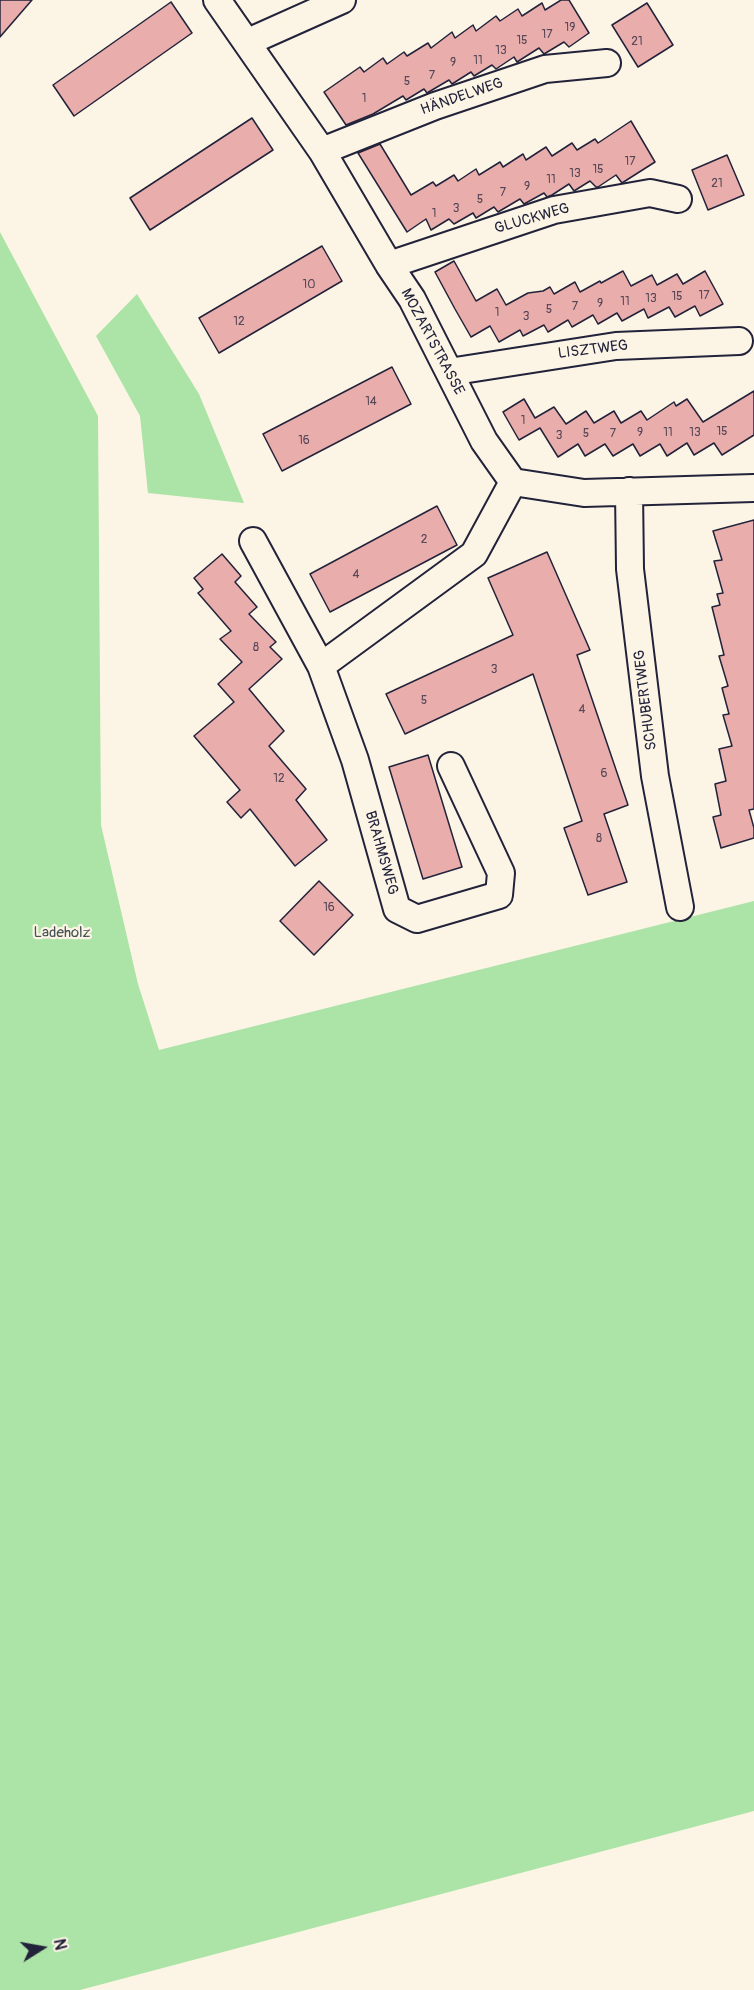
<!DOCTYPE html>
<meta charset="utf-8">
<style>
body{margin:0}
#map{position:relative;width:754px;height:1990px;overflow:hidden;background:#fcf5e5;font-family:Pangolin,sans-serif}
canvas{display:block}
.north{position:absolute;left:12px;top:1918px;width:60px;height:60px;-webkit-text-stroke:4px #fcf5e5;paint-order:stroke;rotate:79deg;font-size:16px;font-weight:700;line-height:24px;text-align:center;color:#22223b}
.north::after{content:'';display:block;margin:auto;width:21px;height:27px;background:#22223b;clip-path:polygon(50% 0,100% 100%,50% 72%,0 100%)}
</style>
<div id="map">
<canvas width="754" height="1990"></canvas>
<div class="north">N</div>
</div>
<script>
const g = document.querySelector('canvas').getContext('2d');
g.lineJoin = 'round';
function paint(path, color) {
  g.fillStyle = color;
  g.fill(path, 'evenodd');
}
function toPath(rows) {
  const path = new Path2D();
  for (const r of rows) {
    path.moveTo(r[0], r[1]);
    for (let i = 2; i < r.length; i += 2) path.lineTo(r[i], r[i + 1]);
  }
  return path;
}
function stroke(path, color, width, dash) {
  g.strokeStyle = color;
  g.lineWidth = width;
  g.lineCap = dash ? 'butt' : 'round';
  g.setLineDash(dash || []);
  g.stroke(path);
}
function label(font, color, halo, rows, align = 'center') {
  g.font = font + ' Pangolin,sans-serif';
  g.lineWidth = 4.5;
  g.setLineDash([]);
  g.textBaseline = 'middle';
  g.strokeStyle = halo;
  g.fillStyle = color;
  for (const [text, x, y, turn = 0] of rows) {
    g.save();
    g.translate(x, y);
    g.rotate((+turn || 0) * Math.PI / 180);
    g.textAlign = isNaN(turn) ? turn : align;
    if (halo) g.strokeText(text, 0, 0);
    g.fillText(text, 0, 0);
    g.restore();
  }
}
paint(toPath([
 [0,232,98,416,101,825,138,984,159,1050,754,901,754,1811,80,1990,0,1990],
 [137,294,199,394,244,503,148,493,140,416,96,336]
]), '#ace3a6');
const building = toPath([
 [0,0,32,0,0,37,0,0],
 [561,0,569,0,589,33,569,47,564,42,544,54,539,48,517,62,514,57,496,69,492,65,474,76,471,72,452,84,449,80,427,93,424,89,406,100,403,96,373,114,346,125,324,92,360,67,364,72,383,58,387,64,404,52,407,56,428,43,431,48,452,32,455,38,473,25,476,31,496,16,500,21,518,9,522,16,542,3,545,10,561,0],
 [171,2,192,33,74,116,53,85,171,2],
 [647,3,673,45,638,67,612,25,647,3],
 [252,118,273,150,150,230,130,198,252,118],
 [631,121,655,162,622,183,616,175,598,187,596,187,590,181,574,191,569,184,552,195,547,197,544,193,524,204,520,199,498,212,494,207,476,218,473,213,454,224,449,219,431,230,426,219,407,232,358,153,380,144,411,195,433,182,436,186,454,175,458,181,476,169,479,175,500,162,503,167,523,154,526,160,546,147,552,156,572,143,577,150,595,139,598,143,631,121],
 [727,155,744,195,708,210,692,170,727,155],
 [322,246,342,281,219,353,199,318,322,246],
 [454,261,476,301,497,289,506,305,528,293,543,291,550,287,554,294,575,282,580,292,600,281,601,283,623,271,631,286,652,275,657,285,677,274,683,284,705,271,723,304,700,316,695,306,675,317,669,307,648,318,644,309,622,321,617,313,598,324,593,315,572,327,568,320,548,332,544,325,523,336,520,330,499,342,490,326,471,337,455,309,435,272,454,261],
 [392,367,411,404,282,471,263,434,392,367],
 [754,391,754,435,722,455,714,443,694,455,687,443,667,456,660,444,640,456,633,444,613,456,605,444,585,456,578,444,558,457,540,428,519,440,503,412,524,399,535,418,554,407,566,424,586,411,594,423,614,411,621,423,641,411,647,420,674,402,676,406,687,399,703,422,754,391],
 [437,506,457,545,330,612,310,574,437,506],
 [754,520,754,809,749,810,754,828,754,838,721,848,713,817,721,815,715,784,726,781,719,749,732,746,723,715,729,714,722,688,728,686,719,656,724,655,712,607,720,605,717,594,723,593,714,561,722,560,713,531,754,520],
 [547,552,590,650,577,655,628,805,604,814,627,882,588,895,564,828,582,821,533,674,405,734,386,694,513,635,488,578,547,552],
 [222,554,241,576,235,582,257,607,249,614,276,642,270,647,282,659,249,689,284,731,269,746,306,789,296,800,327,840,295,866,250,809,241,818,227,802,240,790,194,736,234,702,218,684,242,662,220,639,231,631,198,593,203,589,194,578,222,554],
 [428,755,462,867,423,879,389,767,428,755],
 [319,881,353,915,314,955,280,921,319,881]
]);
paint(building, '#e9aeab');
stroke(building, '#22223b', 1.5);
const minor = toPath([
 [217,0,322,151,389,265,412,299,484,441,513,482,584,493,754,488],
 [248,42,342,0],
 [322,151,435,106,545,69,607,63],
 [389,265,554,210,650,193,678,199],
 [449,372,616,346,739,341],
 [629,491,630,569,655,776,680,907],
 [253,541,321,666,355,760,397,909,417,919,499,895,501,873,451,766],
 [321,666,474,554,513,482]
]);
stroke(minor, '#22223b', 30);
stroke(minor, '#fcf5e5', 26);
label('12px', '#544557', null, [
 ["19",570,28],
 ["17",547,35],
 ["15",522,41],
 ["21",637,42],
 ["13",501,51],
 ["11",478,61],
 ["9",453,63],
 ["7",432,76],
 ["5",407,82],
 ["1",364,99],
 ["17",630,162],
 ["15",598,170],
 ["13",575,174],
 ["11",551,180],
 ["21",717,184],
 ["9",527,187],
 ["7",503,193],
 ["5",480,200],
 ["3",456,209],
 ["1",434,214],
 ["10",309,285],
 ["17",704,296],
 ["15",677,297],
 ["13",651,299],
 ["11",625,302],
 ["9",600,304],
 ["7",575,307],
 ["5",549,310],
 ["1",497,313],
 ["3",526,317],
 ["12",239,322],
 ["14",371,402],
 ["1",523,421],
 ["15",722,432],
 ["9",640,433],
 ["11",668,433],
 ["13",695,433],
 ["5",586,434],
 ["7",613,434],
 ["3",559,436],
 ["16",304,441],
 ["2",424,540],
 ["4",356,575],
 ["8",256,648],
 ["3",494,670],
 ["5",424,701],
 ["4",582,710],
 ["6",604,774],
 ["12",279,779],
 ["8",599,839],
 ["16",329,908]
]);
label('15px', '#22223b', '#fcf5e5', [
 ["HÄNDELWEG",462,97,-19],
 ["GLUCKWEG",532,219,-16],
 ["MOZARTSTRASSE",432,342,62],
 ["LISZTWEG",593,350,-7],
 ["SCHUBERTWEG",646,700,-97],
 ["BRAHMSWEG",381,853,74]
]);
label('15px', '#445256', '#fcf5e5', [
 ["Ladeholz",62,933]
]);
</script>
